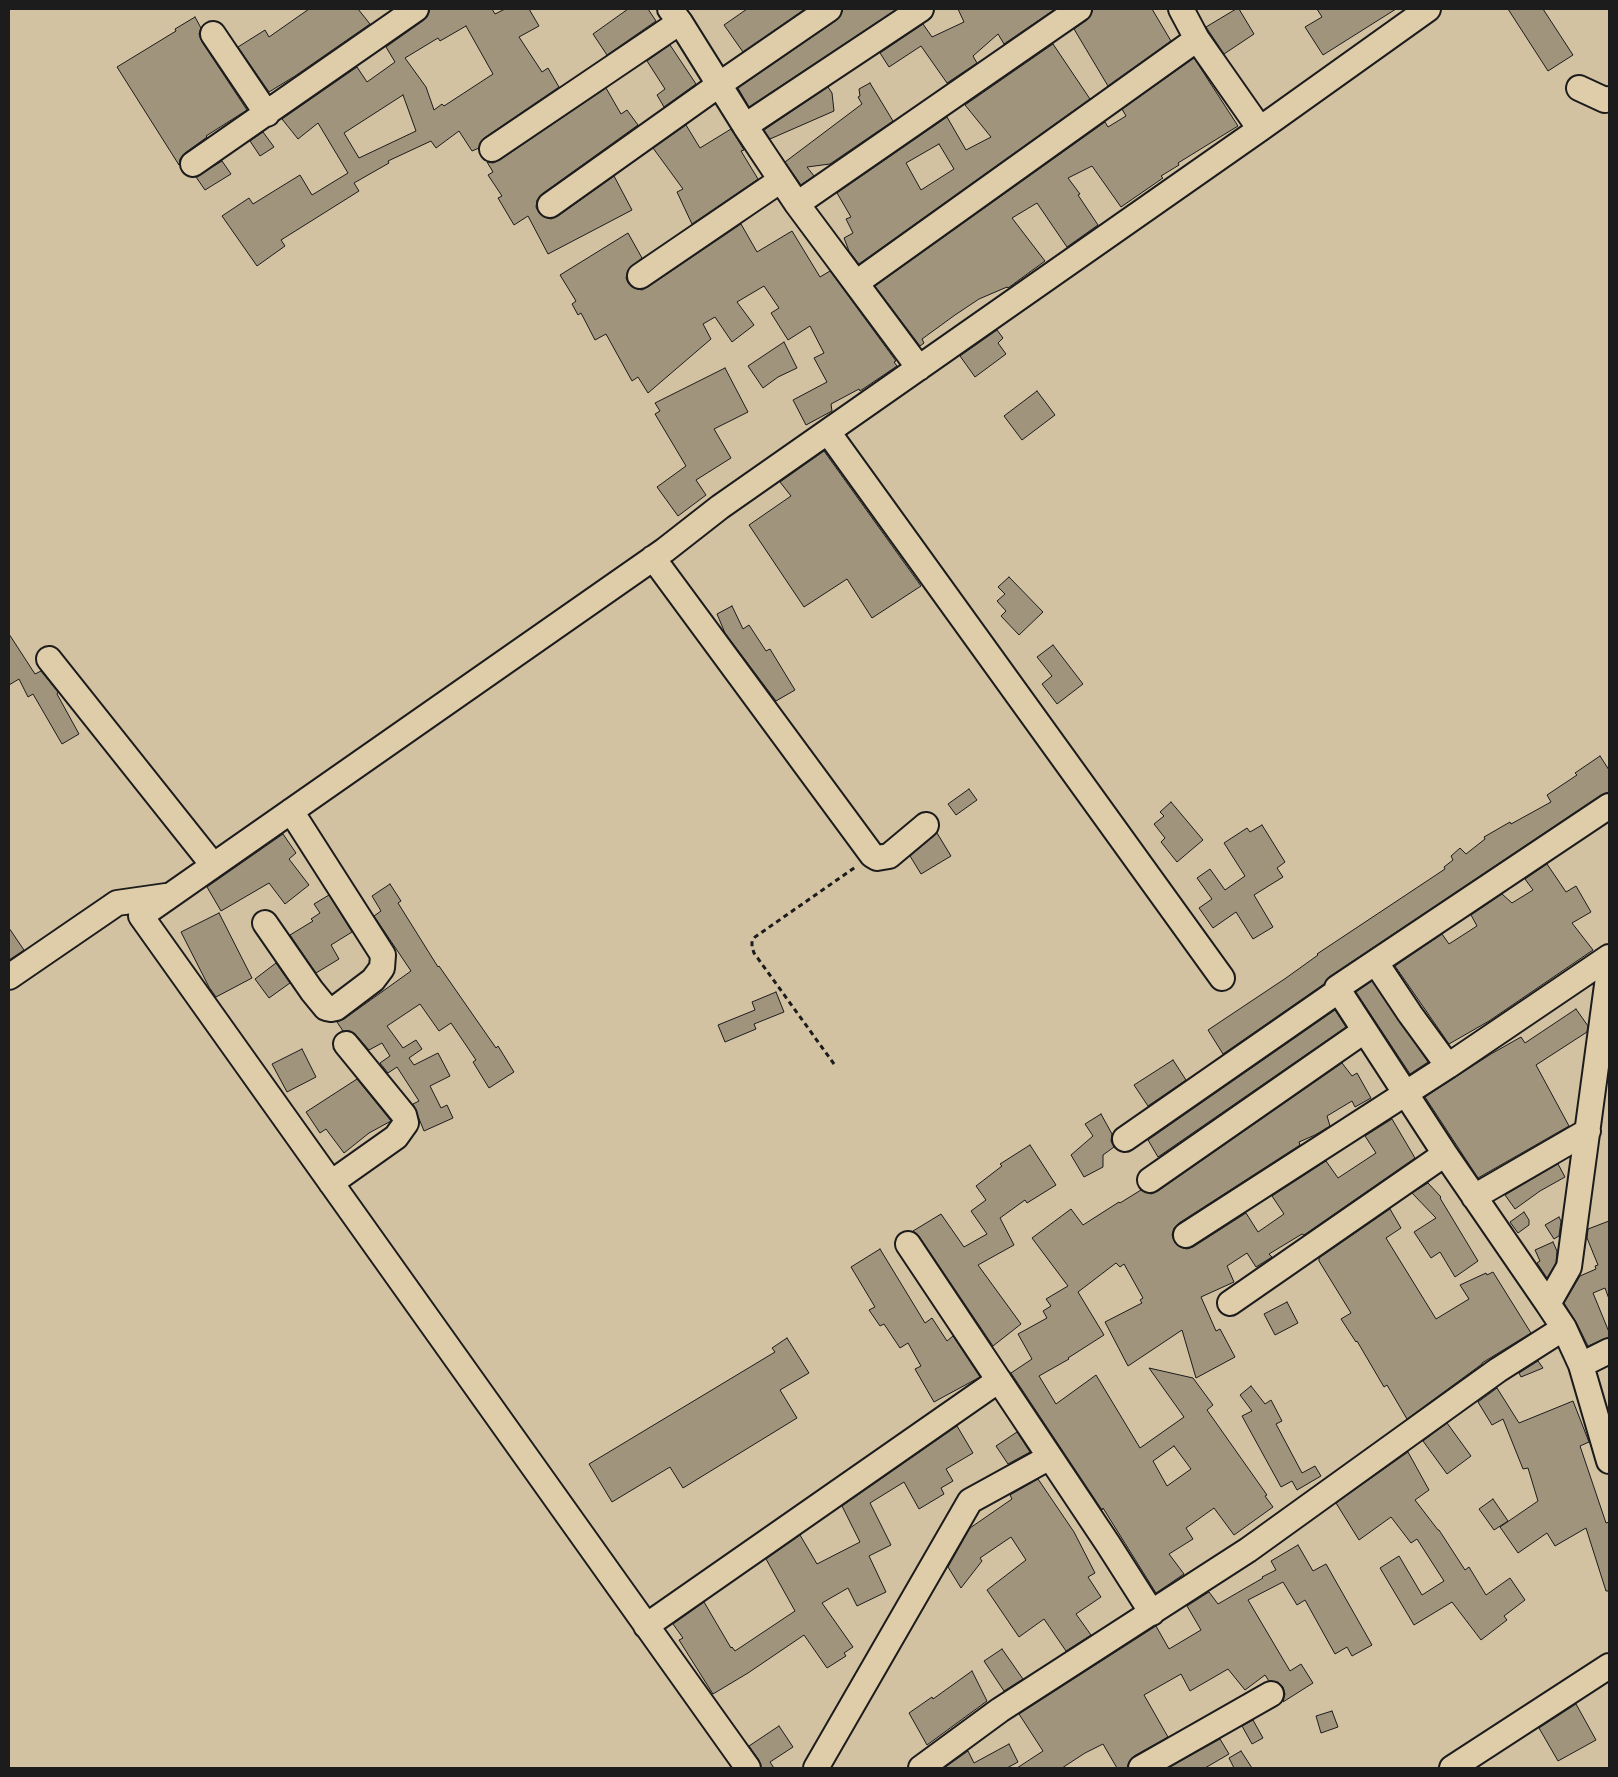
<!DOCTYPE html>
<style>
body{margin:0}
#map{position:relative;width:1618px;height:1777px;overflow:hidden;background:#d3c2a2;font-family:"Playpen Sans",sans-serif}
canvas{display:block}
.frame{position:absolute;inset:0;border:10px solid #1c1c1c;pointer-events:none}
</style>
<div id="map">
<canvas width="1618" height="1777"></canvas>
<div class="frame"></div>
</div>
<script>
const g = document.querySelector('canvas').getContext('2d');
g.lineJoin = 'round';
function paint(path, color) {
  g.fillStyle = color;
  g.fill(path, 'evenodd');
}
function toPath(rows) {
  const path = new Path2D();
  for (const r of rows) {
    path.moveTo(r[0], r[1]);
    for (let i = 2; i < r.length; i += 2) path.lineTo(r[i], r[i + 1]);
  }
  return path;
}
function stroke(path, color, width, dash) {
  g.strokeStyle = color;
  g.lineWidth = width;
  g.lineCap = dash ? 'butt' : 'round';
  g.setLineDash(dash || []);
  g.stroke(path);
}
const building = toPath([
 [309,9,358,9,370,24,295,76,269,92,238,47,265,30,269,37,309,9],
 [430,9,492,9,495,14,505,9,529,9,539,26,519,37,542,72,548,68,559,87,484,138,480,143,479,148,472,151,459,131,436,148,431,141,388,161,389,163,354,183,359,191,281,240,285,246,257,266,222,216,249,198,253,204,300,175,312,195,348,173,318,123,298,139,282,119,357,67,367,82,395,62,386,47,424,20,428,15,430,9],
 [466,26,493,74,444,106,442,104,434,110,426,87,405,58,438,38,440,41,466,26],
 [403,95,416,131,359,158,344,133,403,95],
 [628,9,648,9,656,21,607,55,593,34,628,9],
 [747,9,805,9,743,52,724,25,747,9],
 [843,9,897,9,749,107,738,88,837,20,841,15,843,9],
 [958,9,1055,9,1004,44,998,34,973,56,977,63,947,83,921,46,889,67,880,53,923,24,932,37,964,22,958,9],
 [1093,9,1152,9,1171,41,1108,86,1074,29,1087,20,1091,15,1093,9],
 [1236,9,1239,9,1254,34,1224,54,1206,27,1236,9],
 [1317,9,1396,9,1323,55,1305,27,1322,17,1317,9],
 [1508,9,1543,9,1573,55,1548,71,1508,9],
 [195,17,201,28,199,34,202,42,247,110,206,136,207,137,185,153,180,159,179,165,117,67,176,31,175,29,195,17],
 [1053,44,1090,99,859,264,849,251,844,238,853,233,846,219,851,217,837,193,947,117,966,150,991,137,965,105,1053,44],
 [939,144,954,169,921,190,906,163,939,144],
 [670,45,696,84,664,107,657,95,665,89,647,61,670,45],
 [1194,58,1238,126,1178,163,1179,165,1161,176,1163,178,1121,207,1092,166,1068,178,1080,194,1078,195,1098,225,1067,247,1037,203,1012,218,1045,261,1008,288,1007,287,979,299,955,315,922,339,924,343,920,346,875,286,1105,122,1108,127,1126,116,1122,109,1194,58],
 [870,83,893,121,830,164,807,167,814,176,801,185,785,162,862,104,858,97,860,96,859,89,870,83],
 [828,87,832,93,834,111,770,139,764,130,828,87],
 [606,88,621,114,627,110,638,125,542,194,537,200,536,207,539,213,544,217,551,219,558,216,614,176,632,210,548,254,528,216,514,225,498,198,502,196,488,175,493,172,487,162,493,163,500,160,606,88],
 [686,125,700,148,731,129,744,150,741,151,758,179,692,224,677,192,683,189,653,148,686,125],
 [263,132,274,147,260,156,250,141,263,132],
 [222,161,231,174,205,190,196,177,222,161],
 [741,224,757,252,792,231,820,277,830,271,896,361,894,362,897,366,860,391,859,389,831,404,832,411,806,425,793,400,827,382,814,358,824,353,810,326,788,340,771,313,779,308,764,286,737,302,754,325,732,342,715,317,703,324,711,339,648,393,638,377,632,381,606,334,595,340,581,313,578,315,572,304,576,301,560,275,628,233,642,258,628,270,626,278,628,283,634,288,642,290,648,287,741,224],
 [997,330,1003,338,998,343,1006,354,975,377,960,356,997,330],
 [784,342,797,368,778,377,763,388,748,366,784,342],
 [725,368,748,412,714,429,731,458,696,480,706,495,678,516,657,487,686,466,655,414,660,411,655,403,725,368],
 [1037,391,1055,415,1022,440,1004,416,1037,391],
 [824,451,921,586,872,618,847,579,804,607,749,525,791,496,780,482,824,451],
 [1009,577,1043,612,1019,635,1001,616,1006,611,997,601,1005,594,998,587,1009,577],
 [732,606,743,629,749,625,766,651,770,649,795,690,776,701,725,633,717,614,732,606],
 [9,634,35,674,41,671,58,692,57,694,79,734,62,744,33,694,28,697,19,679,9,685,9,634],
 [1053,645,1083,684,1057,704,1042,684,1052,676,1037,657,1053,645],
 [1600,756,1609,770,1609,792,1601,795,1329,977,1324,984,1223,1054,1208,1030,1286,978,1318,955,1317,954,1445,869,1444,867,1453,860,1451,856,1460,848,1466,854,1485,839,1484,837,1510,822,1511,824,1551,802,1547,795,1577,775,1575,773,1600,756],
 [969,789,977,800,956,815,948,804,969,789],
 [1171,802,1203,840,1177,862,1161,842,1165,838,1154,824,1164,816,1160,812,1171,802],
 [1262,825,1285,862,1277,868,1283,877,1254,895,1273,927,1253,939,1236,912,1213,928,1199,908,1212,899,1197,878,1210,869,1225,890,1245,876,1224,843,1247,828,1250,832,1262,825],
 [937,833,951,856,921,874,910,856,937,833],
 [283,834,296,853,289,859,309,885,285,904,269,883,221,911,207,887,283,834],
 [1547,864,1566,892,1576,886,1591,912,1572,923,1593,950,1489,1021,1449,1044,1395,966,1442,934,1449,944,1477,926,1471,915,1502,894,1512,903,1533,890,1525,879,1547,864],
 [390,884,401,901,398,903,438,967,439,966,496,1048,498,1046,514,1072,489,1088,473,1062,476,1060,451,1023,439,1031,420,1004,387,1026,403,1048,416,1040,422,1049,409,1058,414,1065,438,1053,450,1076,430,1086,441,1108,447,1105,453,1118,424,1131,413,1104,419,1101,397,1067,388,1073,380,1063,390,1056,382,1043,369,1050,356,1035,350,1031,343,1031,337,1022,344,1019,411,971,374,916,381,911,372,896,390,884],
 [329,895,352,932,331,945,339,959,316,973,290,935,313,921,311,919,320,913,314,904,329,895],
 [219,913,252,978,216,997,209,987,181,932,219,913],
 [9,928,24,950,9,960,9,928],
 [276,963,290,983,269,998,255,979,276,963],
 [1372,981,1428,1062,1410,1074,1356,992,1372,981],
 [776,992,784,1012,754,1024,756,1029,725,1042,718,1025,755,1010,752,1002,776,992],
 [1576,1009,1588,1026,1587,1032,1536,1065,1569,1126,1478,1178,1425,1097,1491,1054,1521,1037,1525,1043,1576,1009],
 [1335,1010,1346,1027,1158,1157,1148,1140,1335,1010],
 [302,1049,316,1077,287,1092,272,1064,302,1049],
 [1173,1060,1186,1080,1148,1106,1134,1085,1173,1060],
 [1342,1063,1352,1076,1357,1073,1371,1098,1355,1107,1352,1101,1327,1116,1330,1126,1315,1135,1299,1142,1300,1145,1179,1223,1174,1228,1172,1235,1175,1243,1180,1247,1187,1249,1193,1247,1246,1213,1258,1232,1284,1214,1272,1196,1326,1161,1338,1178,1376,1153,1365,1136,1392,1119,1415,1158,1304,1235,1302,1234,1269,1254,1272,1257,1256,1267,1247,1253,1227,1266,1234,1282,1201,1297,1216,1331,1220,1329,1235,1357,1196,1378,1182,1330,1128,1366,1105,1322,1142,1303,1140,1300,1143,1298,1124,1264,1120,1267,1116,1263,1078,1292,1104,1335,1068,1358,1069,1359,1039,1376,1056,1404,1096,1375,1140,1448,1184,1417,1149,1368,1193,1378,1213,1405,1207,1410,1267,1495,1265,1496,1273,1507,1234,1535,1214,1508,1186,1528,1193,1539,1169,1554,1184,1574,1156,1593,1103,1508,1102,1510,1011,1373,1032,1359,1018,1334,1047,1318,1043,1311,1051,1306,1046,1299,1068,1286,1032,1238,1071,1209,1083,1225,1119,1202,1120,1203,1141,1190,1151,1194,1158,1191,1342,1063],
 [1174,1446,1191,1469,1167,1486,1153,1461,1174,1446],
 [357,1079,391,1121,369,1133,344,1153,326,1129,320,1133,306,1112,357,1079],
 [1101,1114,1112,1134,1111,1141,1114,1147,1103,1155,1103,1167,1084,1177,1071,1155,1093,1136,1085,1124,1101,1114],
 [1030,1145,1056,1185,1027,1203,1025,1200,1000,1218,1014,1245,978,1265,1021,1324,993,1346,919,1236,913,1231,941,1214,964,1247,987,1234,971,1211,986,1200,976,1186,1002,1166,1000,1164,1030,1145],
 [1558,1164,1565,1177,1540,1191,1515,1209,1505,1195,1558,1164],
 [1428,1183,1441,1197,1440,1198,1478,1261,1455,1277,1440,1252,1431,1258,1414,1232,1436,1218,1412,1193,1428,1183],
 [1390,1209,1401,1228,1386,1238,1436,1319,1469,1299,1460,1285,1486,1273,1487,1275,1493,1272,1531,1333,1482,1363,1482,1364,1407,1419,1387,1385,1384,1387,1357,1341,1356,1342,1341,1319,1351,1313,1319,1261,1319,1258,1390,1209],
 [1524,1212,1529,1220,1529,1225,1518,1233,1510,1222,1524,1212],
 [1559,1217,1561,1221,1559,1236,1554,1239,1545,1225,1559,1217],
 [1609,1221,1609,1299,1605,1288,1593,1293,1609,1332,1609,1337,1588,1346,1576,1322,1564,1303,1580,1276,1596,1269,1595,1266,1598,1265,1587,1238,1588,1229,1609,1221],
 [1553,1242,1557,1251,1556,1263,1547,1278,1537,1263,1540,1261,1535,1250,1553,1242],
 [880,1249,925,1323,932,1318,947,1341,953,1336,980,1377,934,1402,915,1369,921,1366,908,1343,900,1348,884,1324,880,1326,869,1310,875,1307,851,1267,880,1249],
 [1287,1302,1298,1323,1275,1335,1264,1314,1287,1302],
 [787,1338,809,1373,780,1390,797,1418,683,1488,670,1467,612,1502,589,1464,775,1352,772,1348,787,1338],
 [1538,1361,1543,1368,1521,1377,1519,1373,1538,1361],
 [1251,1386,1265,1404,1271,1400,1282,1421,1276,1424,1302,1473,1315,1466,1321,1476,1297,1490,1292,1481,1281,1487,1242,1416,1252,1411,1240,1395,1251,1386],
 [1497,1388,1519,1423,1573,1401,1589,1442,1580,1446,1606,1523,1609,1522,1609,1591,1606,1591,1586,1528,1555,1546,1547,1533,1518,1553,1500,1527,1538,1501,1528,1468,1523,1469,1503,1419,1492,1425,1478,1402,1497,1388],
 [1447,1423,1471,1456,1447,1474,1423,1441,1447,1423],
 [957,1426,973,1453,946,1469,953,1481,941,1488,944,1494,919,1509,904,1482,870,1503,891,1545,869,1556,886,1592,857,1606,848,1588,822,1603,853,1647,844,1653,846,1656,827,1668,804,1635,748,1673,713,1694,679,1640,683,1638,673,1624,704,1602,731,1648,732,1647,735,1651,795,1611,766,1559,800,1535,817,1564,860,1542,842,1506,957,1426],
 [1017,1432,1030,1452,1008,1464,996,1446,1017,1432],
 [1408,1452,1429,1490,1415,1500,1438,1530,1439,1530,1465,1570,1469,1567,1486,1595,1510,1578,1525,1600,1504,1616,1507,1620,1481,1640,1452,1602,1414,1625,1380,1568,1399,1556,1422,1595,1444,1581,1417,1539,1411,1543,1391,1517,1359,1540,1336,1503,1408,1452],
 [1038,1479,1074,1532,1095,1573,1088,1577,1101,1597,1076,1614,1091,1635,1066,1651,1044,1619,1019,1637,987,1590,1026,1560,1011,1537,980,1558,982,1561,961,1588,948,1567,970,1528,1012,1499,1010,1495,1038,1479],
 [1493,1499,1508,1521,1494,1530,1479,1509,1493,1499],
 [1298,1545,1313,1571,1326,1564,1372,1645,1352,1656,1347,1647,1335,1654,1305,1600,1297,1605,1283,1582,1248,1600,1290,1671,1301,1664,1313,1683,1283,1702,1285,1694,1283,1687,1278,1682,1269,1681,1265,1675,1245,1690,1228,1669,1190,1691,1181,1674,1144,1695,1168,1737,1134,1756,1129,1762,1127,1768,1117,1768,1103,1744,1085,1753,1062,1768,1017,1768,1043,1751,1019,1714,1156,1626,1169,1649,1201,1630,1187,1606,1209,1592,1218,1604,1263,1578,1262,1577,1276,1570,1271,1561,1298,1545],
 [1002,1649,1023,1679,1004,1691,984,1661,1002,1649],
 [972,1671,987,1701,927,1745,909,1713,932,1697,933,1699,972,1671],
 [1576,1704,1596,1740,1558,1761,1539,1728,1576,1704],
 [1332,1711,1338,1727,1321,1733,1316,1716,1332,1711],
 [1253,1720,1263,1738,1252,1744,1242,1726,1253,1720],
 [779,1726,793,1747,770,1762,774,1768,761,1768,759,1760,749,1746,779,1726],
 [1220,1739,1229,1754,1205,1768,1168,1768,1220,1739],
 [1009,1744,1018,1762,1007,1768,944,1768,968,1751,974,1763,1009,1744],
 [1241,1751,1252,1768,1234,1768,1229,1758,1241,1751]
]);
paint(building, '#a0947d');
stroke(building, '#1c1c1c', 1);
const minor = toPath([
 [670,9,680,22,745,126,797,204,919,368],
 [1181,9,1197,39,1260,129],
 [213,34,267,114],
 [1579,88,1605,100,1609,99],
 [745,126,921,9],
 [492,149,680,22],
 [193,164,416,9],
 [797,204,1079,9],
 [550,205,720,84,829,9],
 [640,276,781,180],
 [856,283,1197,39],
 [828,432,1222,978],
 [653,558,872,855,877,858,889,856,926,825],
 [49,659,213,865],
 [265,923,312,991,326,1008,331,1009,336,1008,373,980,382,968,383,955,291,811],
 [1376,963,1410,1014,1448,1066],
 [1609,970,1569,1267,1548,1304,1564,1328,1581,1365,1609,1461],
 [9,977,117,903,166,896],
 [1125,1139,1338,991],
 [1150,1180,1364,1031],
 [331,1183,396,1137,406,1123,404,1115,346,1044],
 [1474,1197,1588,1131],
 [1186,1235,1448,1066,1609,957],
 [908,1244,1108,1544,1152,1613],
 [1230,1303,1445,1154],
 [1548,1304,1445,1154,1337,988,1609,806],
 [1581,1365,1609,1351],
 [646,1626,999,1380],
 [748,1768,141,916,665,550,720,507,1260,129,1428,9],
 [816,1768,970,1501,1050,1457],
 [921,1768,1000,1710,1248,1550,1498,1370,1564,1328],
 [1141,1768,1271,1694],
 [1452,1768,1609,1666]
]);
stroke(minor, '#1c1c1c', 28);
stroke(toPath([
 [834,1064,754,953,752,947,752,941,755,937,857,866]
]), '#1c1c1c', 3, [5, 4]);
stroke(minor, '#dfcdaa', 24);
</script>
